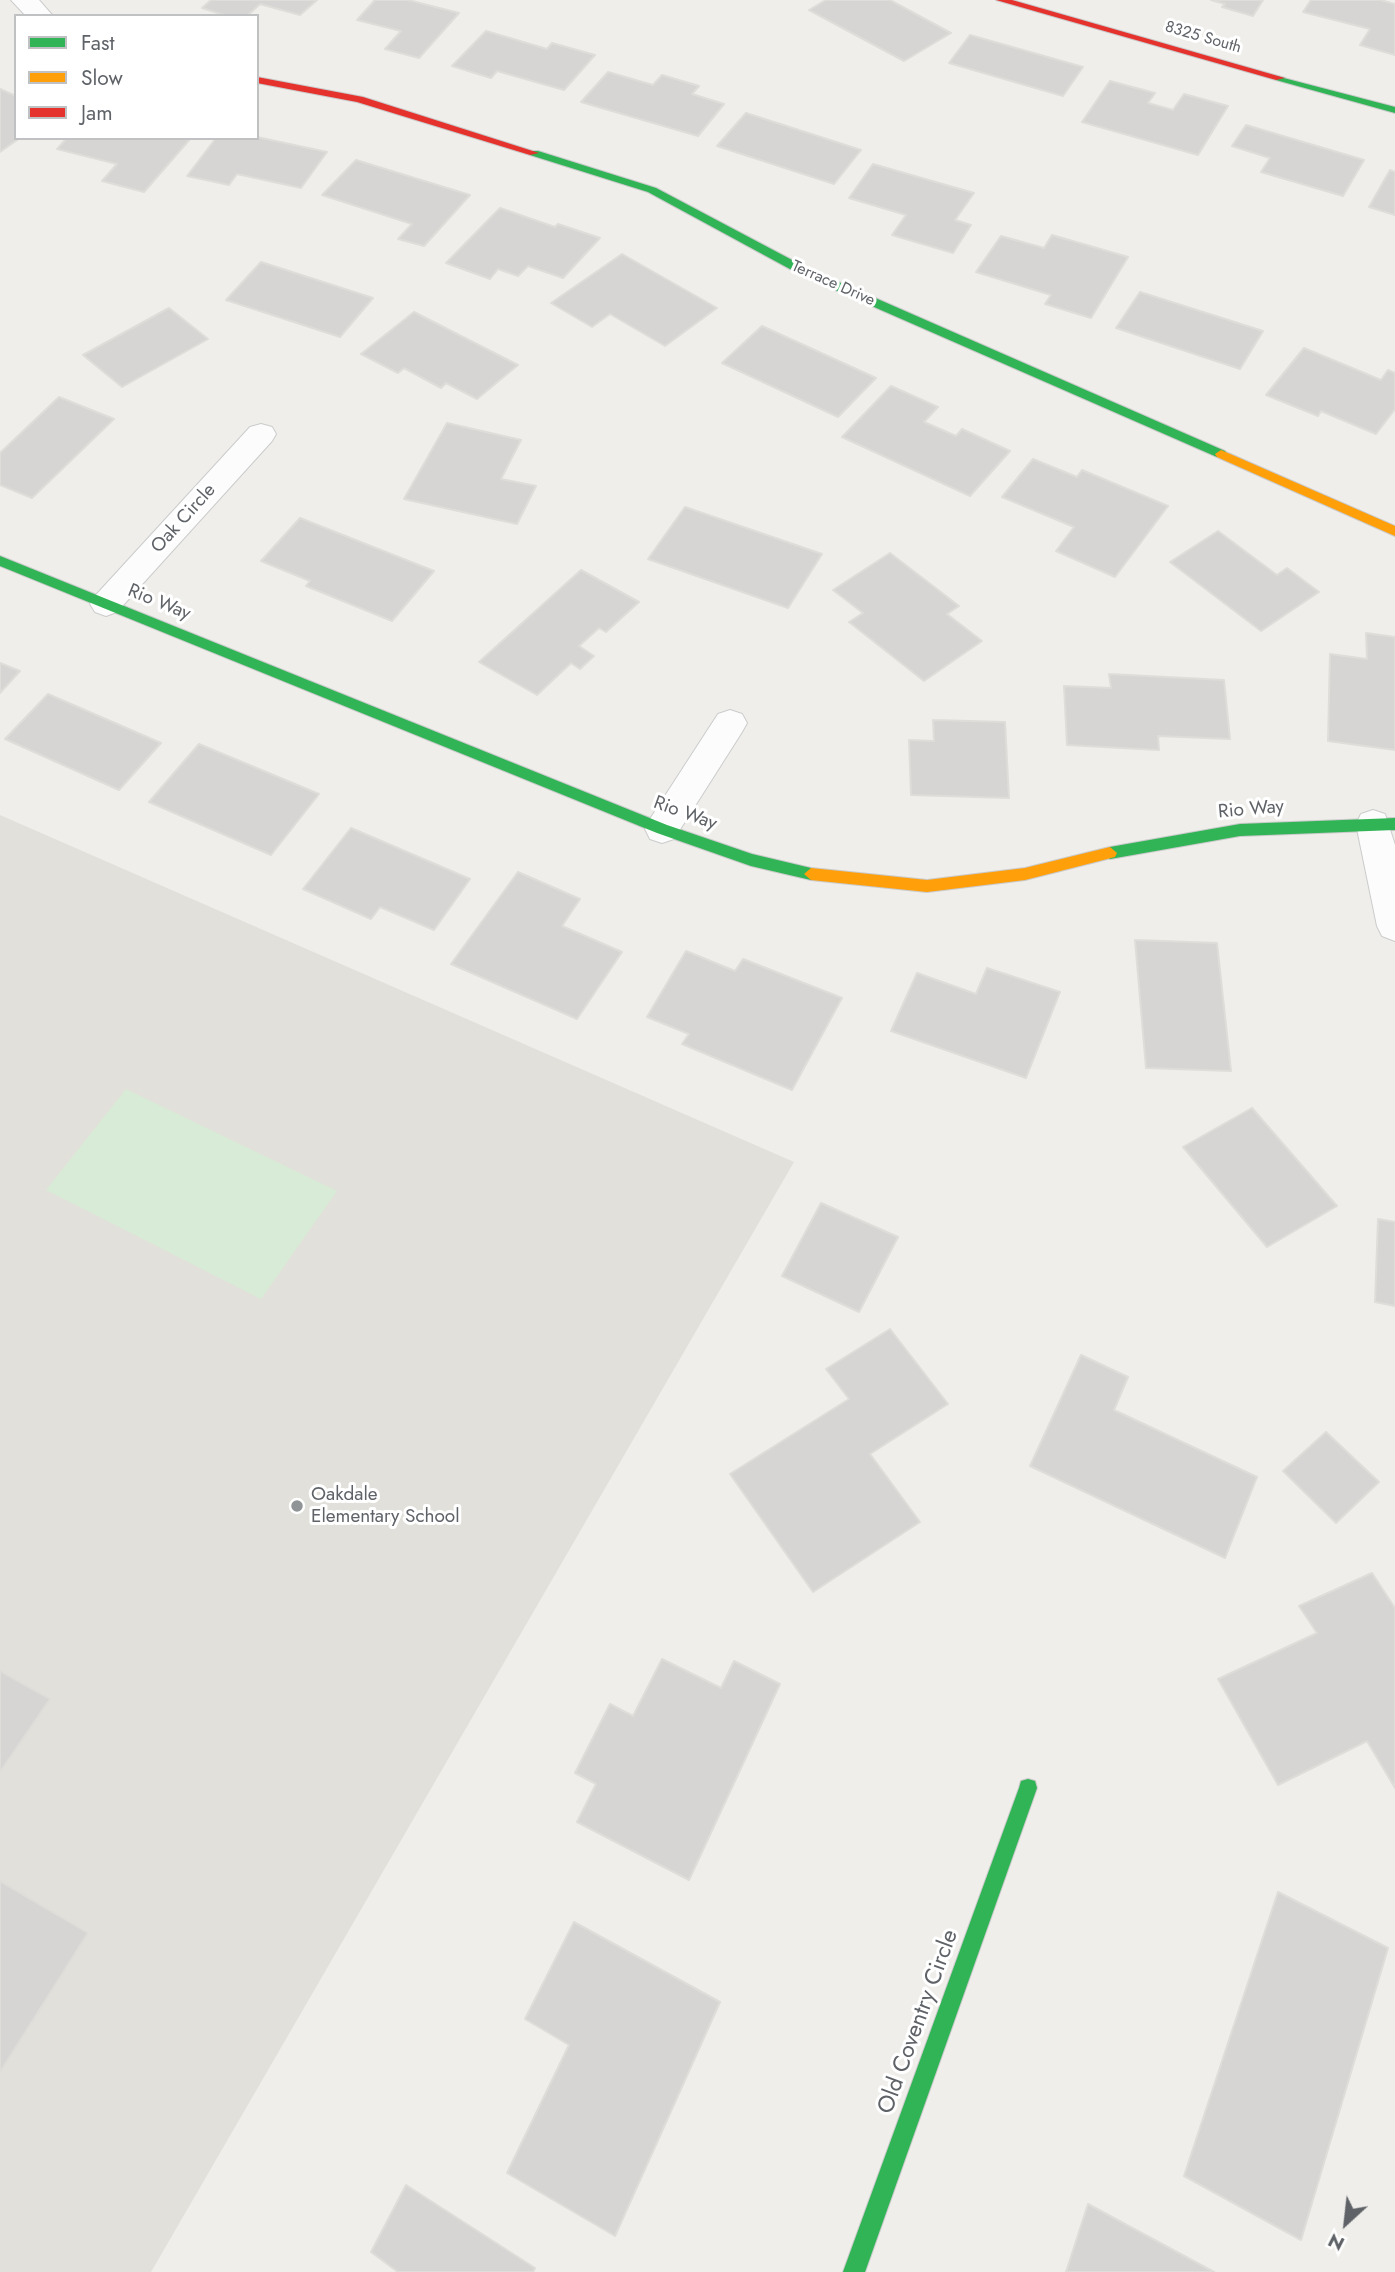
<!DOCTYPE html>
<style>
body{margin:0}
#map{position:relative;width:1395px;height:2272px;overflow:hidden;background:#efeeea;font-family:Jost,sans-serif}
canvas{display:block}
.legend{position:absolute;left:14px;top:14px;width:245px;height:126px;box-sizing:border-box;background:#fff;border:2px solid #bfc1c3;margin:0;padding:9px 12px;list-style:none;font-size:21px;color:#5f6368}
.legend li{display:flex;align-items:center;gap:14px;height:35px}
.legend b{width:35px;border:2px solid #bfc1c3}
.north{position:absolute;left:1311px;top:2188px;width:70px;height:70px;-webkit-text-stroke:5px #fff;paint-order:stroke;rotate:207deg;font-size:19px;font-weight:700;line-height:28px;text-align:center;color:#5f6368}
.north::after{content:'';display:block;margin:auto;width:24px;height:32px;background:#5f6368;clip-path:polygon(50% 0,100% 100%,50% 72%,0 100%)}
</style>
<div id="map">
<canvas width="1395" height="2272"></canvas>
<ul class="legend">
<li><b style="height:9px;background:#30b455"></b>Fast</li>
<li><b style="height:9px;background:#ff9f0a"></b>Slow</li>
<li><b style="height:9px;background:#e5322d"></b>Jam</li>
</ul>
<div class="north">N</div>
</div>
<script>
const g = document.querySelector('canvas').getContext('2d');
g.lineJoin = 'round';
function paint(path, color) {
  g.fillStyle = color;
  g.fill(path, 'evenodd');
}
function toPath(rows) {
  const path = new Path2D();
  for (const r of rows) {
    path.moveTo(r[0], r[1]);
    for (let i = 2; i < r.length; i += 2) path.lineTo(r[i], r[i + 1]);
  }
  return path;
}
function stroke(path, color, width, dash) {
  g.strokeStyle = color;
  g.lineWidth = width;
  g.lineCap = dash ? 'butt' : 'round';
  g.setLineDash(dash || []);
  g.stroke(path);
}
function label(font, color, halo, rows, align = 'center') {
  g.font = font + ' Jost,sans-serif';
  g.lineWidth = 6;
  g.setLineDash([]);
  g.textBaseline = 'middle';
  g.strokeStyle = halo;
  g.fillStyle = color;
  for (const [text, x, y, turn = 0] of rows) {
    g.save();
    g.translate(x, y);
    g.rotate((+turn || 0) * Math.PI / 180);
    g.textAlign = isNaN(turn) ? turn : align;
    if (halo) g.strokeText(text, 0, 0);
    g.fillText(text, 0, 0);
    g.restore();
  }
}
paint(toPath([
 [0,815,794,1162,151,2272,0,2272]
]), '#e2e0da');
paint(toPath([
 [126,1089,337,1191,261,1299,46,1190]
]), '#d8ebd6');
const building = toPath([
 [211,0,317,0,300,15,260,4,247,16,227,16,202,8,211,0],
 [375,0,408,0,459,13,419,58,385,49,401,31,357,20,375,0],
 [826,0,890,0,951,33,904,61,809,10,826,0],
 [1211,0,1263,0,1253,16,1222,7,1225,4,1211,0],
 [1311,0,1380,0,1395,4,1395,55,1360,45,1370,29,1303,12,1311,0],
 [486,31,547,49,552,43,595,55,564,90,497,71,491,78,452,66,486,31],
 [970,35,1083,67,1063,96,949,63,970,35],
 [608,72,653,85,662,75,699,86,692,94,724,104,698,136,581,102,608,72],
 [1110,81,1155,93,1148,103,1173,110,1184,94,1228,106,1198,155,1082,122,1110,81],
 [0,89,16,96,16,138,20,138,0,152,0,89],
 [746,113,861,150,834,184,717,146,746,113],
 [1246,125,1364,160,1343,196,1261,172,1270,158,1232,146,1246,125],
 [257,137,327,152,301,188,237,174,229,185,187,176,216,138,257,137],
 [67,138,191,138,144,192,102,181,117,164,57,149,67,138],
 [356,160,470,195,424,246,398,239,412,224,322,195,356,160],
 [873,164,974,193,955,220,971,225,953,253,892,235,906,215,849,198,873,164],
 [1390,170,1395,172,1395,215,1369,207,1390,170],
 [500,208,555,227,558,224,600,238,563,278,528,266,518,276,498,269,490,279,446,263,500,208],
 [1052,235,1128,257,1091,318,1045,304,1051,295,976,272,1001,236,1044,248,1052,235],
 [622,254,717,308,665,346,610,314,592,327,551,303,622,254],
 [261,262,373,298,340,337,226,300,261,262],
 [1140,292,1263,331,1240,369,1116,328,1140,292],
 [169,308,208,339,122,387,83,355,169,308],
 [414,312,518,365,477,399,446,383,441,388,404,368,398,373,361,354,414,312],
 [762,326,876,378,838,417,722,363,762,326],
 [1304,348,1381,380,1388,370,1395,373,1395,409,1376,434,1321,411,1318,416,1266,395,1304,348],
 [891,386,938,407,924,422,956,436,962,429,1010,451,970,496,842,437,891,386],
 [59,397,114,419,32,498,0,485,0,453,59,397],
 [447,423,521,440,501,479,536,486,517,524,404,499,447,423],
 [1033,459,1077,477,1082,470,1168,506,1115,577,1056,551,1074,527,1002,497,1033,459],
 [685,507,822,554,788,608,648,559,685,507],
 [300,518,434,571,392,621,306,586,310,581,261,561,300,518],
 [1218,531,1277,575,1287,568,1319,592,1261,631,1170,562,1218,531],
 [890,553,959,606,947,614,982,641,924,681,849,622,863,613,833,590,890,553],
 [581,570,639,602,606,632,599,628,579,646,594,656,580,669,571,663,537,695,479,662,581,570],
 [1366,633,1395,637,1395,750,1328,741,1330,654,1367,659,1366,633],
 [0,663,20,671,0,693,0,663],
 [1109,674,1224,680,1230,739,1158,736,1159,750,1067,745,1064,686,1111,688,1109,674],
 [48,694,161,743,119,790,5,739,48,694],
 [933,720,1005,722,1009,798,911,795,909,740,934,741,933,720],
 [199,744,319,794,271,855,149,802,199,744],
 [351,828,470,879,434,930,380,907,371,919,303,889,351,828],
 [518,872,580,899,562,926,622,952,577,1019,451,964,518,872],
 [1135,940,1217,943,1231,1071,1146,1068,1135,940],
 [686,951,735,971,743,959,842,998,792,1090,682,1044,689,1034,647,1017,686,951],
 [987,968,1060,992,1026,1078,891,1031,917,973,976,994,987,968],
 [1252,1108,1337,1206,1267,1247,1183,1147,1252,1108],
 [821,1203,898,1237,859,1312,782,1276,821,1203],
 [1378,1219,1395,1222,1395,1306,1375,1302,1378,1219],
 [890,1329,948,1404,870,1454,920,1522,813,1592,730,1474,849,1399,826,1369,890,1329],
 [1081,1355,1128,1377,1114,1410,1257,1477,1225,1558,1030,1466,1081,1355],
 [1326,1432,1379,1482,1336,1523,1283,1471,1326,1432],
 [1372,1573,1395,1608,1395,1788,1367,1741,1278,1785,1218,1679,1317,1633,1299,1606,1372,1573],
 [662,1659,721,1688,734,1661,780,1684,689,1880,577,1822,596,1784,575,1773,610,1704,633,1716,662,1659],
 [0,1671,50,1699,0,1772,0,1671],
 [0,1881,88,1933,0,2072,0,1881],
 [1278,1892,1388,1948,1301,2240,1184,2176,1278,1892],
 [574,1922,720,2002,615,2236,507,2173,569,2045,525,2019,574,1922],
 [406,2185,535,2268,533,2272,398,2272,371,2252,406,2185],
 [1088,2204,1214,2272,1066,2272,1088,2204]
]);
paint(building, '#d6d5d3');
stroke(building, '#deddd9', 2);
const street = toPath([
 [11,0,39,0,53,16,26,16,11,0],
 [261,424,272,427,276,434,272,441,117,612,106,616,95,612,90,604,95,596,250,427,261,424],
 [730,710,742,714,747,723,742,732,674,839,662,843,650,839,645,829,650,819,718,714,730,710],
 [1373,810,1385,814,1395,845,1395,941,1382,936,1377,926,1356,824,1361,814,1373,810]
]);
const fast = toPath([
 [1276,76,1395,107,1395,113,1276,80,1276,76],
 [530,151,538,151,656,188,809,269,1225,451,1227,454,1225,457,1217,457,801,275,648,192,530,155,530,151],
 [0,556,667,825,752,854,811,868,818,874,811,880,751,866,657,833,0,566,0,556],
 [1395,818,1395,830,1240,836,1110,859,1103,853,1110,847,1240,824,1395,818],
 [1028,1779,1035,1781,1037,1788,865,2272,843,2272,1019,1788,1021,1781,1028,1779]
]);
const slow = toPath([
 [1221,450,1395,526,1395,536,1217,457,1215,454,1221,450],
 [1110,847,1117,853,1115,857,1025,880,927,892,811,880,804,874,811,868,927,880,1025,868,1110,847]
]);
const jam = toPath([
 [996,0,1012,0,1285,78,1276,80,996,0],
 [257,77,363,97,539,153,530,155,357,102,257,83,257,77]
]);
stroke(street, '#cbcccc', 2);
stroke(fast, '#cacacb', 2);
stroke(slow, '#cacacb', 2);
stroke(jam, '#cacacb', 2);
paint(street, '#fdfcfc');
paint(fast, '#30b455');
paint(slow, '#ff9f0a');
paint(jam, '#e5322d');
for (const [x, y, r, color] of [
 [297,1506,7,"#919496"]
]) {
  const dot = new Path2D();
  dot.arc(x, y, r, 0, 2 * Math.PI);
  g.fillStyle = color;
  g.fill(dot);
  stroke(dot, '#fff', 2.5);
}
label('16px', '#5f6368', '#fff', [
 ["8325 South",1203,38,16],
 ["Terrace Drive",833,284,24]
]);
label('19px', '#5f6368', '#fff', [
 ["Oak Circle",184,519,-48],
 ["Rio Way",159,603,22],
 ["Rio Way",1251,810,-5],
 ["Rio Way",685,814,20]
]);
label('19px', '#5f6368', '#fff', [
 ["Oakdale",311,1495],
 ["Elementary School",311,1517]
], 'left');
label('23px', '#5f6368', '#fff', [
 ["Old Coventry Circle",919,2022,-70]
]);
</script>
